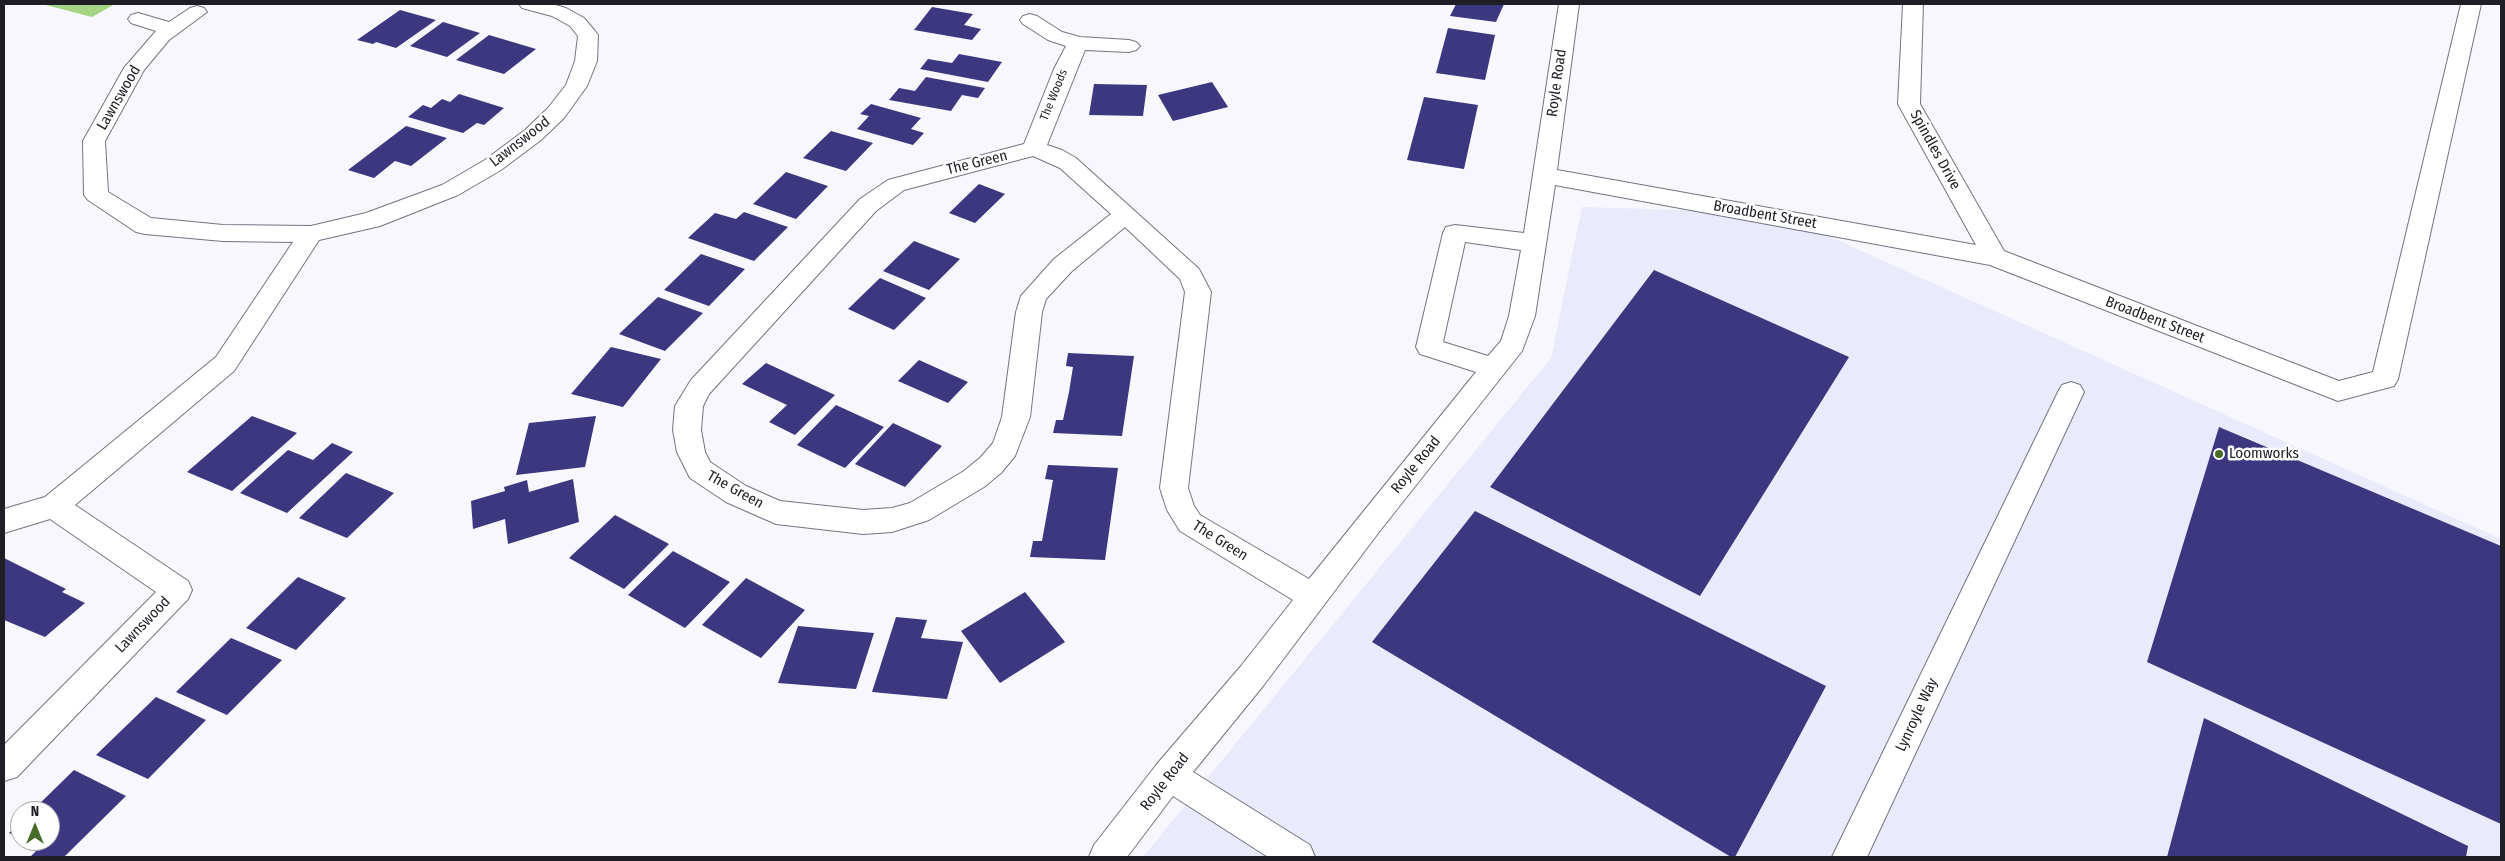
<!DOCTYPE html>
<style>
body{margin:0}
#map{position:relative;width:2505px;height:861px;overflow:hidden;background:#f7f7fd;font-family:"Fira Sans Condensed",sans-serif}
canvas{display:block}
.frame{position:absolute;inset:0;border:5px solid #1e1e24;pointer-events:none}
.north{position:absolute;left:10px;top:801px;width:50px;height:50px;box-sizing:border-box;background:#fff;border:1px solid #a5a5a7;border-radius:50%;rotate:0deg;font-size:14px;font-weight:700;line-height:20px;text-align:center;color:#1e1e24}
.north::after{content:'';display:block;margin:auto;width:18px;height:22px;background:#466c26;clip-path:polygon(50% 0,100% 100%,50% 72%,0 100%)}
</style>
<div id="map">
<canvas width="2505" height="861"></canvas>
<div class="frame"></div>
<div class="north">N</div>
</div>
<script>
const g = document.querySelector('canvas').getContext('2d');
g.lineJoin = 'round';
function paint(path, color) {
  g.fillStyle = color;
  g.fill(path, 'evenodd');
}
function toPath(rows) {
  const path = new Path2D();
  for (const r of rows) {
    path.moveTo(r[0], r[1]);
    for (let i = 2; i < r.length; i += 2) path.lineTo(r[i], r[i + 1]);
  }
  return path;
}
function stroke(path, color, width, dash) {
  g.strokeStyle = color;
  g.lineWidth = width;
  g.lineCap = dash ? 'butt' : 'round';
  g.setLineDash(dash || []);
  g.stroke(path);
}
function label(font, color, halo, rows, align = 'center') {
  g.font = font + ' "Fira Sans Condensed",sans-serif';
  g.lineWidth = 5;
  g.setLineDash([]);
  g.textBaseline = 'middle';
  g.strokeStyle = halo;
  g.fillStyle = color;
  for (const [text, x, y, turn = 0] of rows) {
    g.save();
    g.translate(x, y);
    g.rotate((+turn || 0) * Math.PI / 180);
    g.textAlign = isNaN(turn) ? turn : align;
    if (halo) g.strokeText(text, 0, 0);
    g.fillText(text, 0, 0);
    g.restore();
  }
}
paint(toPath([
 [1582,207,1777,213,2501,539,2501,857,1143,857,1551,358]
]), '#e9eafc');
paint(toPath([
 [42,4,115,4,92,17]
]), '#a5d484');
paint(toPath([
 [1456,4,1504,4,1496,22,1450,16],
 [932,7,973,14,964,25,981,29,972,40,914,30],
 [400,10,436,20,396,48,376,42,373,44,357,40],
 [443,22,480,33,447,57,410,46],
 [1448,28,1495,35,1485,80,1436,73],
 [489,35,536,49,504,74,456,60],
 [959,54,1002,62,988,82,920,69,928,59,952,63],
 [926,77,985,88,978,98,962,95,951,111,889,100,899,88,915,91],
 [1212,82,1228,107,1173,121,1158,95],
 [1094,84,1147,85,1143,116,1089,115],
 [459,94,504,108,484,125,477,123,463,133,408,117,423,105,431,108,442,99,450,102],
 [1424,97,1478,105,1464,169,1407,160],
 [871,104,921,118,911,129,924,133,913,145,857,129,869,116,860,114],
 [406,126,447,138,411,166,395,161,374,178,348,170],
 [831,131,873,143,846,171,803,158],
 [786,172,828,186,796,219,753,204],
 [979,184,1005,194,975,223,949,213],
 [744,212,788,227,754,261,688,238,715,213,736,219],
 [914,241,960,259,929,290,883,271],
 [701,254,745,269,709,306,664,290],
 [1654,270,1849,357,1700,596,1490,487],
 [880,278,926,298,894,330,848,309],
 [658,297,703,313,665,351,619,334],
 [611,347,661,359,623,407,571,394],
 [1068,353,1134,356,1122,436,1053,433,1056,420,1063,420,1069,392,1073,367,1066,366],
 [919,360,968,382,948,403,898,381],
 [766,363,835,395,795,435,769,422,787,405,742,384],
 [836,405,884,427,845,468,797,445],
 [252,416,297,433,232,491,187,472],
 [596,416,585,467,516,475,529,423],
 [893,423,942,446,905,487,855,464],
 [2219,427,2501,546,2501,824,2147,662],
 [332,443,353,452,287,513,240,493,288,450,313,460],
 [1048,465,1118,468,1105,560,1030,557,1033,541,1042,541,1053,480,1045,479],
 [346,473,394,493,347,538,299,518],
 [573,479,579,522,508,544,505,519,473,529,471,501,505,491,504,487,527,480,529,492],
 [1475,511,1826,686,1735,857,1731,857,1372,642],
 [615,515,669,544,624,589,569,558],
 [673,551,730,582,685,628,628,595],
 [4,558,66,589,62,592,85,603,45,637,4,620],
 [298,577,346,598,296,650,246,628],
 [746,578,805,610,761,658,702,625],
 [1025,592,1065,642,1000,683,961,631],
 [896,617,927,620,921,638,963,642,947,699,872,692],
 [798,626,874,633,856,689,778,683],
 [231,638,282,660,227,715,176,692],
 [156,697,206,720,148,779,96,755],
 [2204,718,2468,846,2466,857,2167,857],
 [74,770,126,796,64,857,30,857,39,848,26,841,50,841,50,811,32,811],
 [20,822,20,838,9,833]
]), '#3c377e');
const minor = toPath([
 [519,4,552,4,566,8,584,18,595,31,598,35,597,61,587,86,564,118,541,140,501,170,458,195,380,226,319,240,234,371,75,505,188,581,192,590,188,599,17,777,4,781,4,745,156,592,50,519,4,533,4,509,45,497,216,357,293,242,223,241,145,234,136,232,88,200,84,195,83,141,124,68,156,31,131,23,128,19,131,15,138,13,169,22,190,8,197,6,204,8,207,12,169,40,144,70,105,141,108,192,151,218,223,225,311,226,366,213,442,185,485,160,525,130,548,108,566,85,575,61,578,36,570,26,552,16,522,8,519,4],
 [1559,4,1579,4,1557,170,1976,245,1898,104,1903,4,1923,4,1920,104,2004,251,2339,381,2373,372,2461,4,2481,4,2398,379,2394,386,2338,401,1990,265,1555,185,1535,316,1522,351,1379,532,1263,686,1193,772,1310,845,1315,857,1268,857,1173,796,1127,857,1089,857,1094,845,1157,764,1241,666,1293,600,1180,531,1167,510,1160,488,1185,292,1180,279,1125,227,1072,271,1046,299,1042,312,1030,417,1015,456,1001,473,984,487,929,520,892,532,863,534,776,524,726,502,690,478,677,452,673,430,675,406,691,380,860,199,888,180,1024,144,1054,69,1066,46,1048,40,1023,24,1020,20,1023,16,1030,14,1037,16,1062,32,1080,37,1129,40,1136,42,1140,46,1136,50,1129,52,1085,50,1047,145,1062,150,1076,158,1199,269,1211,292,1188,488,1194,506,1200,515,1309,579,1476,372,1420,354,1416,347,1443,233,1446,227,1455,225,1524,233,1559,4],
 [1033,156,1060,168,1111,214,1054,259,1021,296,1016,312,1002,417,993,443,981,457,964,471,910,503,892,508,863,510,780,501,746,486,710,462,705,452,701,430,703,406,709,394,876,211,904,190,1033,156],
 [1465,242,1521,250,1509,316,1501,341,1488,356,1443,342,1465,242],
 [2071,382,2080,385,2084,392,1867,857,1832,857,2058,392,2062,385,2071,382]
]);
stroke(minor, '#737481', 2);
paint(minor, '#fff');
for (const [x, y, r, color] of [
 [2219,454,5,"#466c26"]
]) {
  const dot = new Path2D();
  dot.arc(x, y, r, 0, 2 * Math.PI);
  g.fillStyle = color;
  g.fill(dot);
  stroke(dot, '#fff', 2);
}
label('12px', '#1e1e24', '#fff', [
 ["The Woods",1054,95,-68]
]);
label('15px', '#1e1e24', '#fff', [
 ["Royle Road",1557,83,-82],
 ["Lawnswood",119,98,-60],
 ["Lawnswood",520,142,-38],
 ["Spindles Drive",1935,150,61],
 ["The Green",977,163,-14],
 ["Broadbent Street",1765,215,10],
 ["Broadbent Street",2155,320,21],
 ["Royle Road",1416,465,-51],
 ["The Green",735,490,29],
 ["The Green",1220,541,32],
 ["Lawnswood",143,625,-46],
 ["Lynroyle Way",1917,715,-65],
 ["Royle Road",1165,782,-52]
]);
label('15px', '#1e1e24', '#fff', [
 ["Loomworks",2229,454]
], 'left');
</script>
